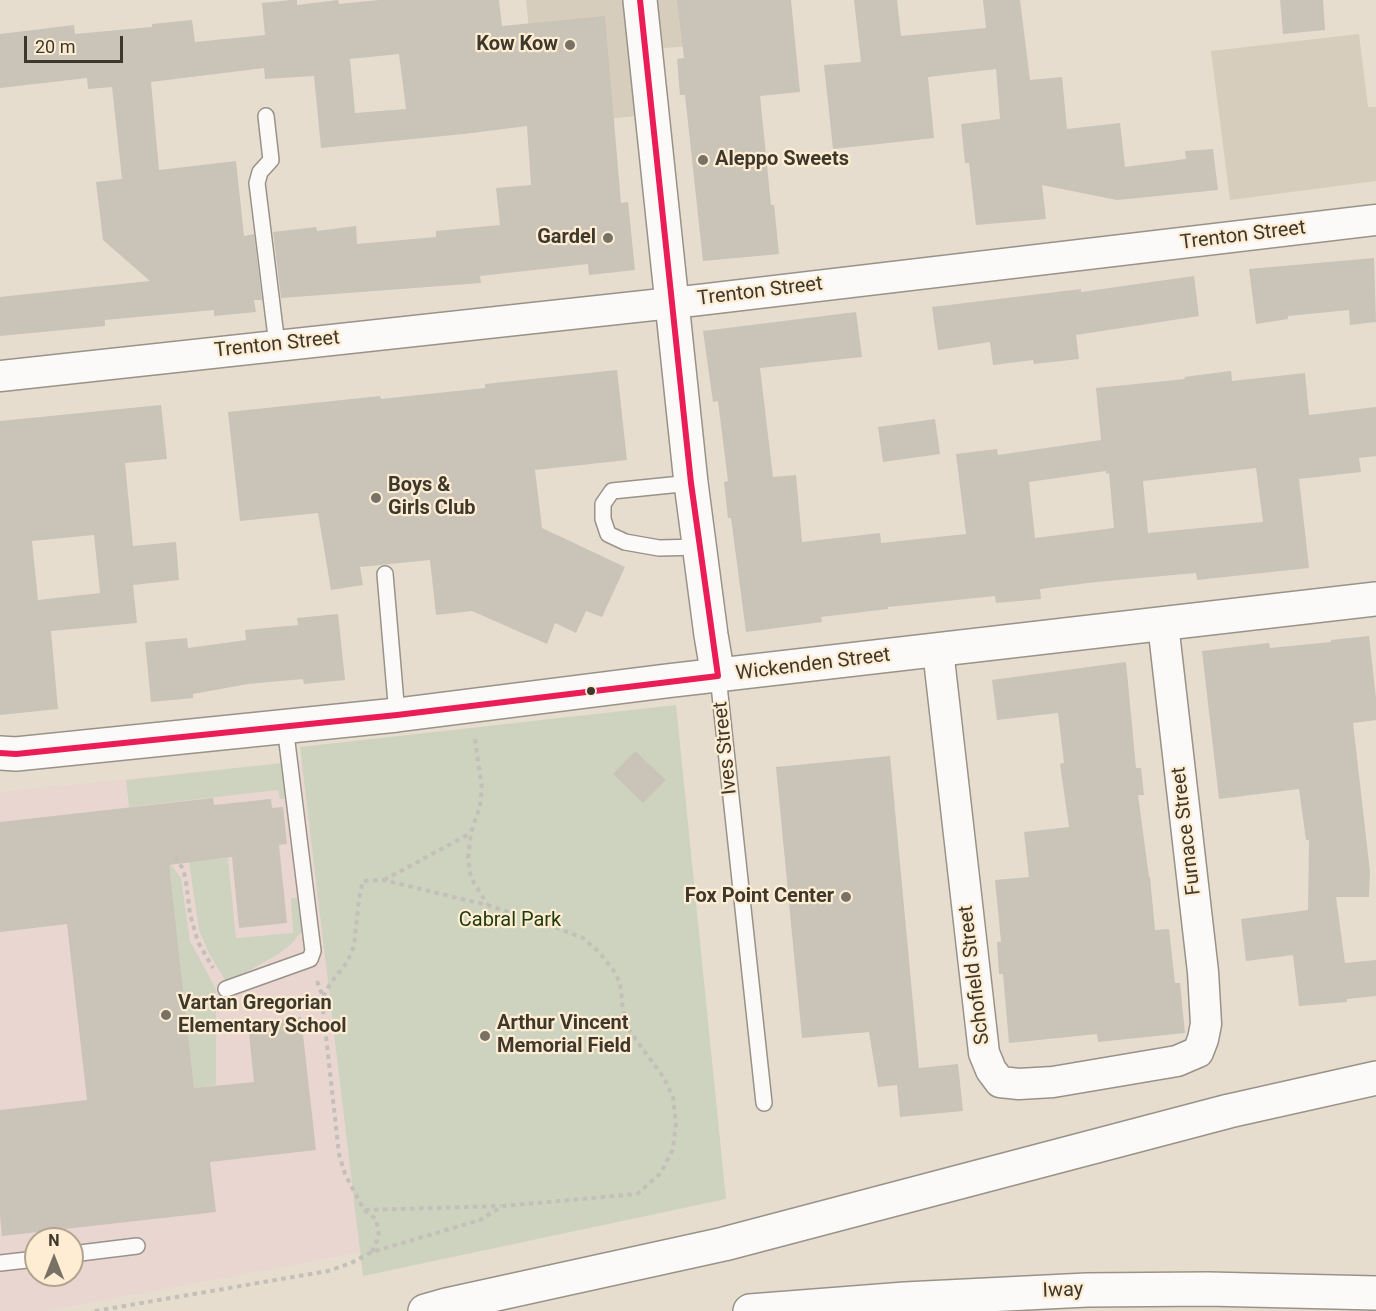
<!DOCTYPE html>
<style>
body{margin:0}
#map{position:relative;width:1376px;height:1311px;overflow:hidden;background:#e6ddcf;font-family:Roboto,sans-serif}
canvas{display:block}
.north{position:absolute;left:24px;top:1227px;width:60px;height:60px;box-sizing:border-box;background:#feedd2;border:2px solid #b1a490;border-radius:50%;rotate:0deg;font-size:16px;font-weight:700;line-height:24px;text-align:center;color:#3d372c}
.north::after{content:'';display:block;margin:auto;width:21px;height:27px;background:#787165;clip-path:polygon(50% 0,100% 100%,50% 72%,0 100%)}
.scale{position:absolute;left:24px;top:36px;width:99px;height:27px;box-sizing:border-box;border:3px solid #3d372c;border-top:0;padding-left:8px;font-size:18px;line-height:21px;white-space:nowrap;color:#3d372c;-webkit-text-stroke:4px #feedd2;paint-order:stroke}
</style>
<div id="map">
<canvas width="1376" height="1311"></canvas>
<div class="north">N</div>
<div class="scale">20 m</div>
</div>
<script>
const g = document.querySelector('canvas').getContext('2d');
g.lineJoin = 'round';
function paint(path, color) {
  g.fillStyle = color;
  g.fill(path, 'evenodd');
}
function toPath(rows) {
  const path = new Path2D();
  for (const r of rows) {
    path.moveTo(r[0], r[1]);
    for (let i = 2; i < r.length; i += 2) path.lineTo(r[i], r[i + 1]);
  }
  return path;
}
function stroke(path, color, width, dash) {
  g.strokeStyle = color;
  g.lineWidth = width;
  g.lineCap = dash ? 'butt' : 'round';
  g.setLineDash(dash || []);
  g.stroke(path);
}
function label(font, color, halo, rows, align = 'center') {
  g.font = font + ' Roboto,sans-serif';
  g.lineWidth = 4.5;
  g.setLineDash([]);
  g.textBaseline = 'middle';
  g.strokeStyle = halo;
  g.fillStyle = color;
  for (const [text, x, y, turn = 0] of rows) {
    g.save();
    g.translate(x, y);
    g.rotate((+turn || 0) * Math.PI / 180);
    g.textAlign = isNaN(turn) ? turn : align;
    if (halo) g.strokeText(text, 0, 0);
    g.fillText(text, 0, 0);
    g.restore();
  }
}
paint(toPath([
 [526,0,739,0,743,42,639,50,646,115,539,126],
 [1359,34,1368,107,1376,107,1376,181,1230,200,1211,51]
]), '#d7cdbc');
paint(toPath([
 [302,761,361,1252,45,1311,0,1311,0,792],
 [36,1239,72,1239,72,1275,36,1275]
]), '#e9d6d1');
paint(toPath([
 [676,705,726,1199,363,1276,300,747],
 [282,763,285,799,280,799,278,790,129,807,126,780],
 [228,858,236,938,293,933,291,898,297,898,302,931,291,944,280,953,227,983,210,955,199,930,189,862],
 [168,861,181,878,190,941,216,989,216,1085,194,1088]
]), '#ced3c0');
paint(toPath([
 [291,0,297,0,297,5,338,0,339,4,379,0,499,0,502,26,605,16,621,203,628,202,635,270,589,275,588,264,480,276,481,283,281,298,273,232,316,227,317,231,356,226,357,244,436,237,436,231,500,225,496,188,531,185,527,126,464,134,321,148,314,76,265,79,264,68,151,82,159,170,236,161,244,236,254,234,262,300,254,300,256,312,214,316,214,310,105,320,105,326,0,336,0,297,150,281,103,240,96,182,122,179,112,87,88,89,87,78,0,88,0,34,74,25,75,34,152,27,152,24,192,20,195,42,265,35,262,3],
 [399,54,406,109,355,113,350,59],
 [677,0,791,0,800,92,760,96,771,205,774,205,779,254,703,261,685,95,680,95,677,59,684,58],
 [854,0,897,0,901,36,986,28,983,0,1020,0,1030,80,1062,77,1067,129,1120,123,1125,167,1186,159,1185,151,1213,149,1218,190,1117,200,1042,185,1046,219,976,225,969,163,965,163,961,124,1000,119,996,69,928,77,934,138,833,149,824,65,861,62],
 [1280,0,1323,0,1325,30,1283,34],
 [1374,258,1376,322,1350,325,1349,310,1288,316,1288,319,1256,324,1249,269],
 [1194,276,1199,316,1076,335,1079,359,1034,364,1033,360,993,365,990,342,938,350,932,307,1081,289,1081,292],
 [856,312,862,357,760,368,773,477,796,475,802,542,880,533,881,543,966,534,956,454,997,449,998,455,1101,440,1096,388,1185,379,1184,377,1231,371,1232,381,1305,373,1309,415,1376,407,1376,456,1359,458,1361,472,1299,479,1309,568,1197,580,1196,573,1096,582,1040,589,1041,599,996,603,995,596,888,607,888,609,821,617,822,622,746,632,731,518,728,518,724,482,728,481,718,401,713,402,703,331],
 [1256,468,1263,522,1148,533,1143,481],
 [1106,471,1106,474,1109,473,1114,528,1035,538,1029,482],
 [617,370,627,460,535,470,542,528,625,567,602,617,586,611,576,633,555,623,547,644,472,611,436,615,430,560,360,567,363,585,331,590,318,513,240,521,228,412,380,396,381,399,485,388,485,384],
 [161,405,167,459,125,463,133,546,176,542,179,580,133,585,137,623,51,631,58,709,0,715,0,421],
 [94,535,100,593,38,600,32,541],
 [935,419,940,454,883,462,878,427],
 [338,614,345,680,304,684,303,679,248,684,193,694,193,698,151,702,145,642,187,638,188,648,246,640,245,630,298,625,297,618],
 [1369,636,1376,698,1376,720,1353,723,1370,872,1369,897,1336,897,1345,963,1376,960,1376,996,1347,999,1347,1002,1299,1006,1293,955,1246,961,1241,919,1308,910,1309,840,1306,840,1299,789,1219,799,1202,651,1269,643,1270,648,1331,642,1331,640],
 [1126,662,1136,768,1141,768,1144,795,1138,795,1149,877,1150,877,1155,930,1169,929,1175,983,1180,983,1185,1033,1098,1042,1097,1034,1009,1043,1003,974,999,974,997,942,1001,942,995,880,1029,877,1024,832,1069,827,1060,764,1064,763,1058,713,997,720,992,680],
 [635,751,666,780,643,803,613,774],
 [890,756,919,1068,958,1064,963,1111,900,1117,897,1085,878,1087,869,1032,802,1038,776,767],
 [213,798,214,805,271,799,272,808,283,807,287,844,279,845,287,923,239,928,232,857,169,865,194,1088,254,1082,248,1024,301,1017,316,1150,210,1162,216,1212,2,1236,0,1215,0,1110,87,1100,67,924,0,932,0,822]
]), '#cac3b8');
const lane = toPath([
 [266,116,271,160,260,172,257,183,277,345],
 [691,483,612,491,603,504,603,519,608,534,625,542,659,548,700,547],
 [385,574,397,715],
 [718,676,764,1103],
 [226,989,310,959,313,951,285,726],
 [72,1254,137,1246],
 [0,1263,36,1259]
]);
const street = toPath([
 [0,376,699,300,1376,220],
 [938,650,984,1053,991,1070,1000,1082,1019,1084,1053,1082,1177,1061,1198,1052,1203,1039,1206,1024,1203,972,1163,624]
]);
const secondary = toPath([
 [640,0,691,483,711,635,718,676],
 [0,753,16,754,397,715,666,681,1376,599]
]);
const highway = toPath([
 [425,1311,446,1305,724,1244,1229,1111,1376,1078],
 [750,1311,905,1299,1087,1290,1208,1289,1376,1293]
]);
stroke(lane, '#999288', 18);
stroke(street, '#999288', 33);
stroke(secondary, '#999288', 36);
stroke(highway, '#999288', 36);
stroke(toPath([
 [475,739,482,789,480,806,471,833,468,858,471,878,487,904],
 [175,857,183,869,186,881,190,914,198,942,213,968],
 [384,880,471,833],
 [317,981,323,997],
 [365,1210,501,1206],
 [95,1311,328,1271,351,1263,372,1252,480,1220,503,1206,637,1194,661,1173,673,1149,676,1123,673,1097,664,1078,629,1030,623,1009,620,983,614,971,598,951,583,938,547,924,487,905,383,880,363,881,359,898,354,946,347,962,330,984,323,997,323,1009,339,1154,345,1174,364,1210,376,1219,379,1236,372,1252]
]), '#c3bfb9', 4, [4.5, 4.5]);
stroke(lane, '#fbfaf8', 15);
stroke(street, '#fbfaf8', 30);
stroke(secondary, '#fbfaf8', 33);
stroke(highway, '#fbfaf8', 33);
stroke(toPath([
 [640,0,691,483,718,676],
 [0,753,16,754,397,715,718,676]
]), '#ea1d57', 6);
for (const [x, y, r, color] of [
 [570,45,6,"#787165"],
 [703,160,6,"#787165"],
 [608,238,6,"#787165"],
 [376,498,6,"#787165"],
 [591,691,5,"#3d372c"],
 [846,897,6,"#787165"],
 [166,1015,6,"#787165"],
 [485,1036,6,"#787165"]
]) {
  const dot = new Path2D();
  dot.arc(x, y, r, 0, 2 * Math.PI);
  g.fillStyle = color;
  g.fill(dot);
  stroke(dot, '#feedd2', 2);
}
label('bold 20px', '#3d372c', '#feedd2', [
 ["Kow Kow",558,45,"right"],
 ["Aleppo Sweets",715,160],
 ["Gardel",596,238,"right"],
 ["Boys &",388,486],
 ["Girls Club",388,509],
 ["Fox Point Center",834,897,"right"],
 ["Vartan Gregorian",178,1004],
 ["Elementary School",178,1027],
 ["Arthur Vincent",497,1024],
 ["Memorial Field",497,1047]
], 'left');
label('20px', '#3d372c', '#feedd2', [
 ["Trenton Street",1243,236,-7],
 ["Trenton Street",760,292,-7],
 ["Trenton Street",277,345,-6],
 ["Wickenden Street",813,665,-7],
 ["Ives Street",726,748,-96],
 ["Furnace Street",1187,831,-97],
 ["Schofield Street",975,975,-97],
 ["Iway",1063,1291,-2]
]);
label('20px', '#1e390c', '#feedd2', [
 ["Cabral Park",510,921]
]);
</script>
